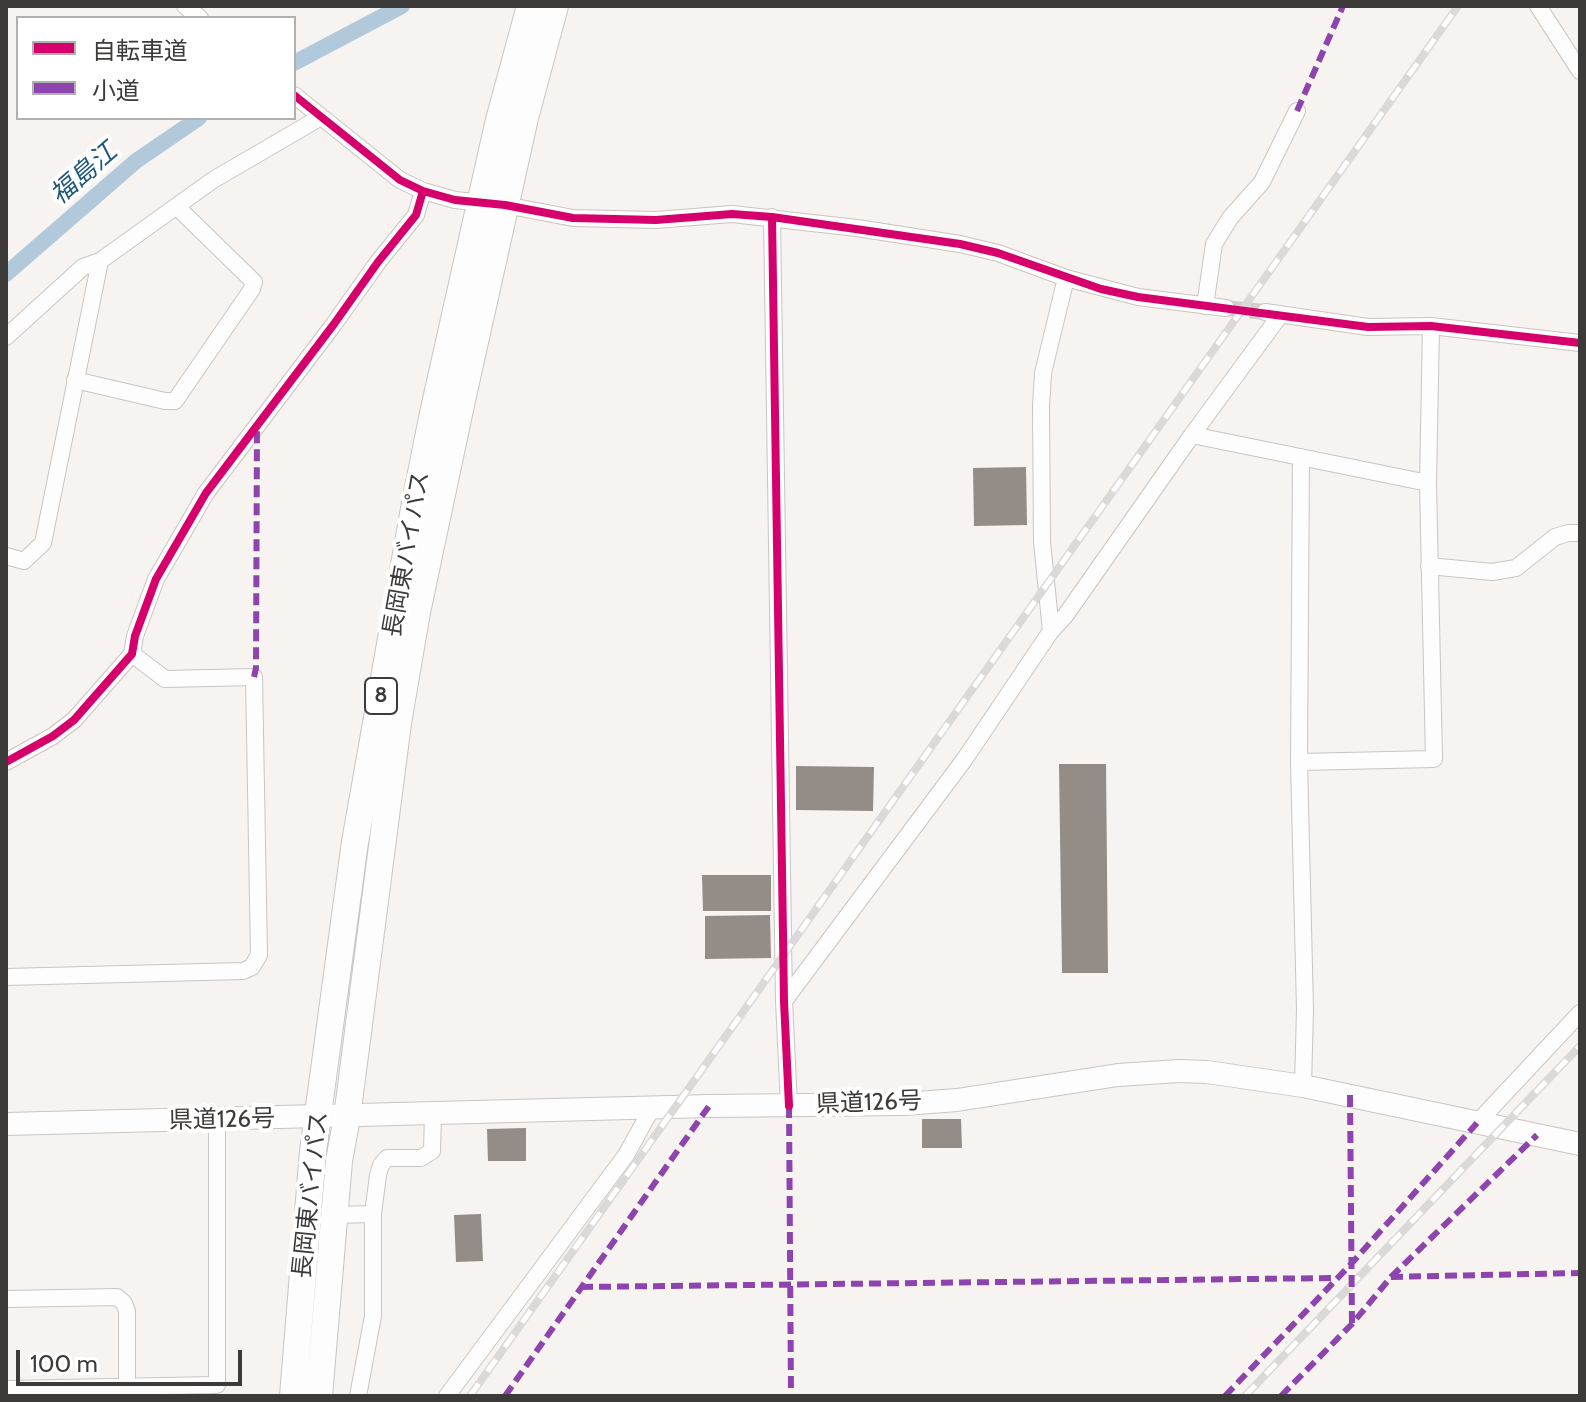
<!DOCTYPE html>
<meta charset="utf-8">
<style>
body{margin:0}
#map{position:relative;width:1586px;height:1402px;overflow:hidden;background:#f7f3f1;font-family:Cabin,"Noto Sans JP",sans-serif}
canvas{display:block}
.frame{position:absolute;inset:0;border:8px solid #3d3b39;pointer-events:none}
.legend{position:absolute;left:16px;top:16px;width:280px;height:104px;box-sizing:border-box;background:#fff;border:2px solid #b1b1b0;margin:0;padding:10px 14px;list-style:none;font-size:24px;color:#3d3b39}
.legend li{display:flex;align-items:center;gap:16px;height:40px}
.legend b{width:40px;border:2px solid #b1b1b0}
.scale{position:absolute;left:16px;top:1350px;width:226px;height:36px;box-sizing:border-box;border:4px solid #3d3b39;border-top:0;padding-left:10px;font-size:24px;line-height:28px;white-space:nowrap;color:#3d3b39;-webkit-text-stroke:6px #fff;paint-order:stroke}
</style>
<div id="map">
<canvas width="1586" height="1402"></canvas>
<div class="frame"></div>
<ul class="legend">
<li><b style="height:10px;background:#d6006c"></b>自転車道</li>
<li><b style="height:10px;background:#8e44ad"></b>小道</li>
</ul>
<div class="scale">100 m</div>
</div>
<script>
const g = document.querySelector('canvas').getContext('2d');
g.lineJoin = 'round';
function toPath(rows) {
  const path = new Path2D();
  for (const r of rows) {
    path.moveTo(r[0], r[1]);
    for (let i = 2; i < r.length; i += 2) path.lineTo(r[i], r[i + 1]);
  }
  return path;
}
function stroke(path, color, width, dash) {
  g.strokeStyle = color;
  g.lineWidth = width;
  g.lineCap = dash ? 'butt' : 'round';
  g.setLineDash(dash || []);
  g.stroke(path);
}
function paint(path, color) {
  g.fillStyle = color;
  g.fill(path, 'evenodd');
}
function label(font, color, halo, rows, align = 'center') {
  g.font = font + ' Cabin,"Noto Sans JP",sans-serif';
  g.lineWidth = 8;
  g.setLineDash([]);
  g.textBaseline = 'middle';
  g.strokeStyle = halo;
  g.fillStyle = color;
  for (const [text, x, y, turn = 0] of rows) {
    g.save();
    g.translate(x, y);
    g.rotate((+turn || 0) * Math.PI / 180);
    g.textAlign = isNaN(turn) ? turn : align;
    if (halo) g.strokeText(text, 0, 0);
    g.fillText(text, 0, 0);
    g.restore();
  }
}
stroke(toPath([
 [294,63,402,6],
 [6,274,136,161,199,118]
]), '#b2c9dc', 16);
paint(toPath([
 [1026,467,1027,525,974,526,973,468],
 [1059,764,1106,764,1108,973,1062,973],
 [796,766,874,767,873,811,796,810],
 [702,875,771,875,771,911,703,911],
 [770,915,771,958,705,959,705,916],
 [922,1119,961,1119,962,1148,922,1148],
 [526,1128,526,1161,488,1161,487,1129],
 [481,1214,483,1261,456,1262,454,1215]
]), '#948d87');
stroke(toPath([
 [1226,308,1265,312]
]), '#d2cecc', 16, [16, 8]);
const minor = toPath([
 [185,6,200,18],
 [1538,6,1580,71],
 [294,95,400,180,423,191,455,200,505,205,573,218,656,220,732,214,857,228,960,244,998,253,1066,278,1138,297,1226,308],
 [772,217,784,1001,789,1106],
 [1205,306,1214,244,1230,218,1262,182,1297,111],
 [1265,312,1368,327,1431,326,1580,343],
 [6,337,83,267,100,261],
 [75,380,165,401,175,401,252,289,254,282,177,207],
 [1192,435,1428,483],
 [1301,457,1299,762,1305,1009,1303,1086],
 [6,556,24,561,43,543,100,261,213,180,321,117],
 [1429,566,1492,572,1516,568,1555,537,1568,533,1580,533],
 [1051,631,1042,542,1041,406,1043,373,1066,278],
 [6,762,53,736,74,720,132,654,135,636,156,579,206,493,334,324,378,262,416,215,423,191],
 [1299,762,1434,759,1428,483,1431,326],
 [6,977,243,971,252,967,259,955,254,677,165,679,132,654],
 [784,1001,964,760,1051,631,1065,616,1192,435,1281,314],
 [1477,1123,1580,1013],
 [335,1215,373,1214],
 [6,1299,117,1297,124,1303,127,1311,127,1394],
 [6,1389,217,1385,217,1120],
 [358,1396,373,1316,373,1214,378,1175,381,1165,387,1158,421,1158,432,1151,433,1113],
 [447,1396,626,1155,652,1108]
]);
const secondary = toPath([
 [6,1124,709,1106,904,1104,957,1100,1118,1075,1179,1071,1207,1072,1303,1086,1580,1144]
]);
const trunk = toPath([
 [293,1396,313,1151,355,842,415,503,433,413,498,124,530,6],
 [319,1396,339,1161,347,1117,398,723,417,612,462,400,525,118,555,6]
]);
stroke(minor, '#c8c5c3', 18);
stroke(secondary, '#c8c5c3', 24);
stroke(trunk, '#c8c5c3', 28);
stroke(minor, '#fefdfd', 16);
stroke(secondary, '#fefdfd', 22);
stroke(trunk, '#fefdfd', 26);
const rail = toPath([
 [470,1396,1458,6],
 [1245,1396,1580,1046]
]);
stroke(rail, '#dad9d8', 8);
stroke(rail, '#fff', 5, [15]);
stroke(toPath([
 [1297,111,1343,6],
 [254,677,256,668,257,426],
 [1350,1095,1352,1324],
 [789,1106,791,1396],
 [1391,1277,1580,1273],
 [581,1287,1335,1278],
 [505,1396,709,1106],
 [1225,1396,1351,1264,1477,1123],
 [1281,1396,1352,1324,1391,1277,1537,1135]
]), '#8e44ad', 6, [12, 6]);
stroke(toPath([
 [294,95,400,180,423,191,455,200,505,205,573,218,656,220,732,214,772,217,960,244,998,253,1101,289,1138,297,1368,327,1431,326,1580,343],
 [772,217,784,1001,789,1106],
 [6,762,53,736,74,720,132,654,135,636,156,579,206,493,334,324,378,262,416,215,423,191]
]), '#d6006c', 8);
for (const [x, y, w] of [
 [381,696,32]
]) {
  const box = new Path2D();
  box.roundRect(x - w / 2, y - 18, w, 36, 6);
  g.fillStyle = '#fff';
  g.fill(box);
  stroke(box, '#3d3b39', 2);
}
label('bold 22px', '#3d3b39', null, [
 ["8",381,696]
]);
label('24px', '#3d3b39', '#fff', [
 ["長岡東バイパス",407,554,-80],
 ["県道126号",869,1103,-2],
 ["県道126号",222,1120,-1],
 ["長岡東バイパス",311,1195,-84]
]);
label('italic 26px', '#1d577d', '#fff', [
 ["福島江",84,174,-41]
]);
</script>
